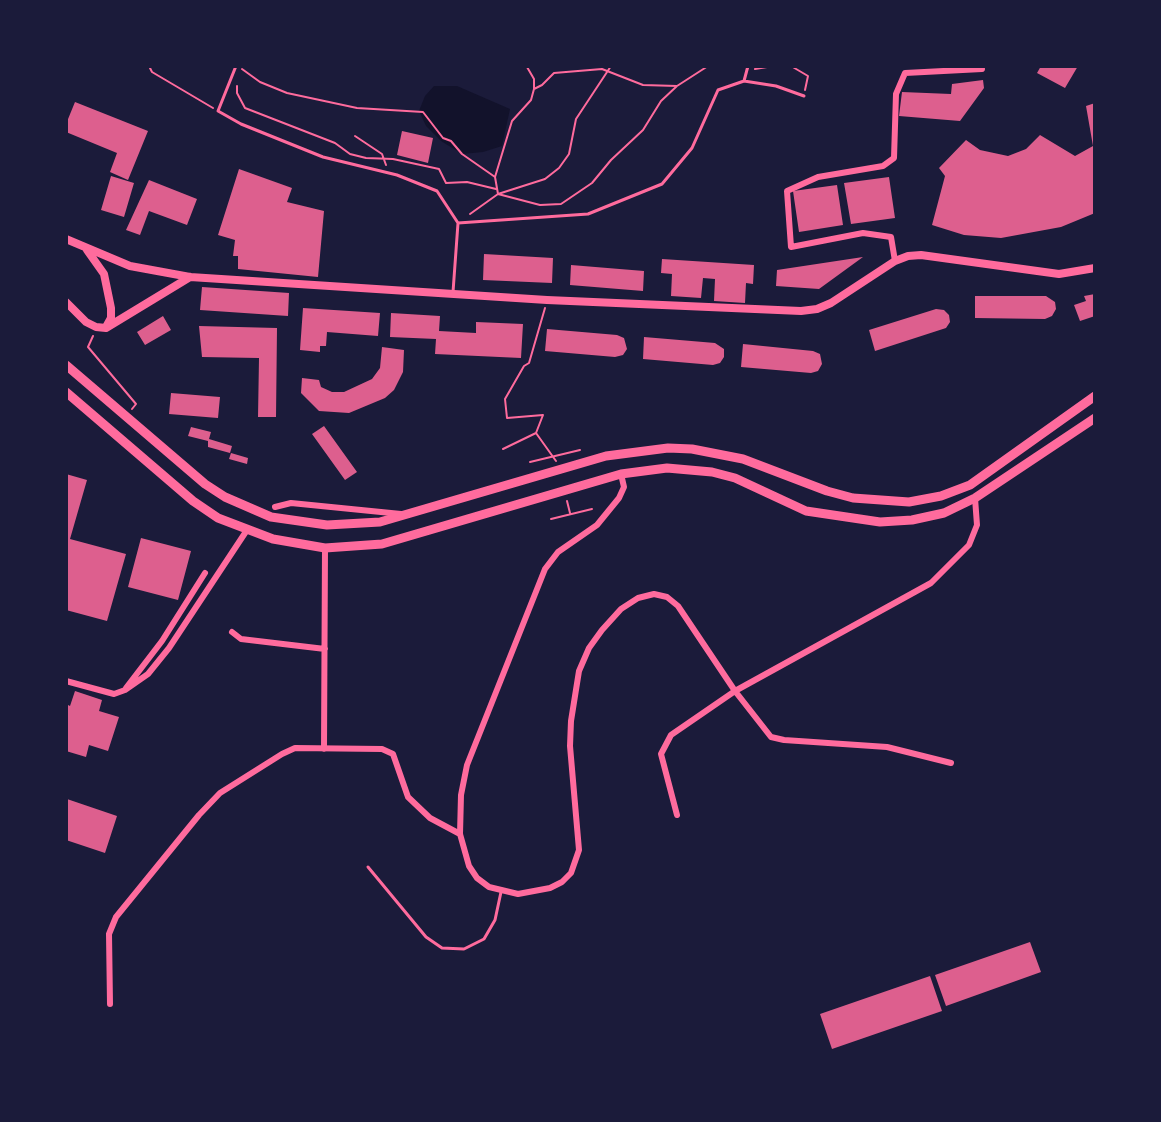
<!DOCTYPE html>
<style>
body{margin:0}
#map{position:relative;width:1161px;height:1122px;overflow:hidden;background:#1b1b3a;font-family:"Fira Sans Condensed",sans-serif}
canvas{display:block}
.frame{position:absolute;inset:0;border:68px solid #1b1b3a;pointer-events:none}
</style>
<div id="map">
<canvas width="1161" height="1122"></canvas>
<div class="frame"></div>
</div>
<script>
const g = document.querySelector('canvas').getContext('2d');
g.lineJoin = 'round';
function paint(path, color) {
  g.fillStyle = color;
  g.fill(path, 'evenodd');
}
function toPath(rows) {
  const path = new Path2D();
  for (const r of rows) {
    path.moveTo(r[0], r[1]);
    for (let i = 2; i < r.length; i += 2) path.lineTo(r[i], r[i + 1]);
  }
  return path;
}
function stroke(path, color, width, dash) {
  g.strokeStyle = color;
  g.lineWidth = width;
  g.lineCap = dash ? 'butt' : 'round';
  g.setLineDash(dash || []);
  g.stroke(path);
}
paint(toPath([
 [434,86,457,86,510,109,502,146,483,152,462,154,441,141,426,126,419,111,425,96]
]), '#12122b');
paint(toPath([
 [1041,66,1078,66,1065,88,1037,73],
 [983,80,984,88,960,121,899,116,902,92,951,94,952,84],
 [75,102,148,131,128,180,110,172,117,153,66,132,66,124],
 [1095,103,1095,213,1061,227,1001,238,964,235,932,225,945,176,939,168,966,140,980,150,1008,156,1026,149,1040,135,1075,156,1093,146,1086,106],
 [402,131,433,138,428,163,397,155],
 [239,169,292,188,287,202,324,211,318,277,238,269,238,256,233,256,235,240,218,235],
 [111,176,134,183,124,217,101,210],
 [889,177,895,218,851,224,844,183],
 [149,180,197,199,187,225,149,211,140,235,126,230],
 [837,185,843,225,799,232,793,191],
 [484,254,553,258,552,283,483,280],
 [863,257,819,289,776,286,777,270],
 [662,259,754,265,753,284,746,283,745,303,714,301,715,279,703,278,701,298,671,296,672,274,661,273],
 [571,265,644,271,643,291,570,285],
 [202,287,289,293,288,316,200,310],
 [1095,294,1095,316,1080,321,1074,305,1086,301,1084,296],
 [975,296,1046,296,1055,302,1056,309,1052,316,1045,319,975,318],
 [303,308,380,313,378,336,327,332,326,346,320,346,320,352,300,350],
 [936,309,944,310,949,315,950,322,946,328,875,351,869,330],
 [391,313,440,316,439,331,476,333,476,322,523,324,521,358,435,354,436,339,390,337],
 [163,316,171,330,145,345,137,332],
 [199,326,277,328,276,417,258,417,259,358,202,357],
 [547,329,617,335,624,338,627,349,623,355,615,357,545,351],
 [644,337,715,343,724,349,724,357,720,363,713,365,643,359],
 [743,344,813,351,820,354,822,364,818,371,811,373,741,367],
 [382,347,404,350,403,372,394,390,385,398,349,413,319,411,301,393,302,378,319,380,321,387,332,392,344,392,372,379,380,368],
 [171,393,220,397,218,418,169,414],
 [324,426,357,472,345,480,312,434],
 [191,427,211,432,209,439,232,446,230,453,208,447,208,441,188,436],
 [231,453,248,458,247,464,229,459],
 [66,474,87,480,70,539,126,554,107,621,66,610],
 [141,538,191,551,178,600,128,587],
 [75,691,102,700,99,711,119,717,108,751,89,745,86,757,66,751,66,704,70,706],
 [67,799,117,816,105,853,66,840],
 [1030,942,1041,972,946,1006,935,975],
 [930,976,942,1011,832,1049,820,1014]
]), '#dd5f8e');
stroke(toPath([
 [149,66,152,72,213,108],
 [791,66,808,76,805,90],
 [527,67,534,79,534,89,542,85,554,73,602,69,643,85,677,86],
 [242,69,260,82,287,93,357,108,423,112,443,138,451,141,462,154,495,177],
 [755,69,773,66],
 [237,86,237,93,245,108,335,143,350,154,366,158,393,159,439,169,446,183,467,182,496,189],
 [534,89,531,100,512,121,495,177,498,194,540,205,561,204,592,183,611,160,643,130,661,101,677,86,708,66],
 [355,136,382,154,386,165],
 [470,214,498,194,545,179,559,168,569,154,576,119,611,66],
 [545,308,529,363,524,366,505,399,507,418,543,415,536,433,556,461],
 [93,336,88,347,136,404,132,409],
 [503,449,536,433],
 [530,462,580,450],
 [567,501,570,513],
 [551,519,592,509]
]), '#ff6b9d', 2);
stroke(toPath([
 [236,66,218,111,241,124,323,157,397,175,437,191,458,223,453,292],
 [744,81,748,66],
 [458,223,588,214,662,184,692,148,718,90,744,81,776,86,804,96],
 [368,867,426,937,442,948,464,949,484,939,495,920,501,892]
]), '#ff6b9d', 3);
stroke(toPath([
 [895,261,891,237,863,233,791,247,787,191,818,177,883,166,894,158,896,94,905,73,982,69],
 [621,474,624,487,619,498,597,525,558,552,545,569,467,765,461,795,460,834,469,866,477,878,489,887,518,894,550,888,562,882,571,873,579,850,570,746,571,721,579,671,589,648,602,630,621,609,638,598,654,594,667,597,678,606,735,691,771,737,784,740,887,747,951,763],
 [275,507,291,503,401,514],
 [232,632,241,639,325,649],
 [66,681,114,694,125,690,148,674,169,648,247,530],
 [126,688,162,641,205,573],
 [324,749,325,548],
 [677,815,661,754,671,735,735,691,931,583,969,545,977,525,975,498],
 [110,1004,109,934,116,917,199,815,220,793,282,754,295,748,382,749,393,754,408,797,430,818,460,834]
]), '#ff6b9d', 6);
stroke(toPath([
 [66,239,130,266,190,277,547,300,801,311,817,309,831,303,895,261,908,256,921,255,1059,274,1095,268],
 [87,250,104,274,111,308,111,318,106,327],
 [66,302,86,322,96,327,106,328,190,277]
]), '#ff6b9d', 8);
stroke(toPath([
 [66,365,205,484,225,497,271,517,327,525,380,522,606,456,668,448,692,449,743,459,827,491,853,498,909,502,941,496,970,485,1095,396],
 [66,392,193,501,218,518,273,539,325,548,382,544,621,474,667,468,712,472,735,478,806,511,880,522,912,520,944,513,975,498,1095,418]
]), '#ff6b9d', 9);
</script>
